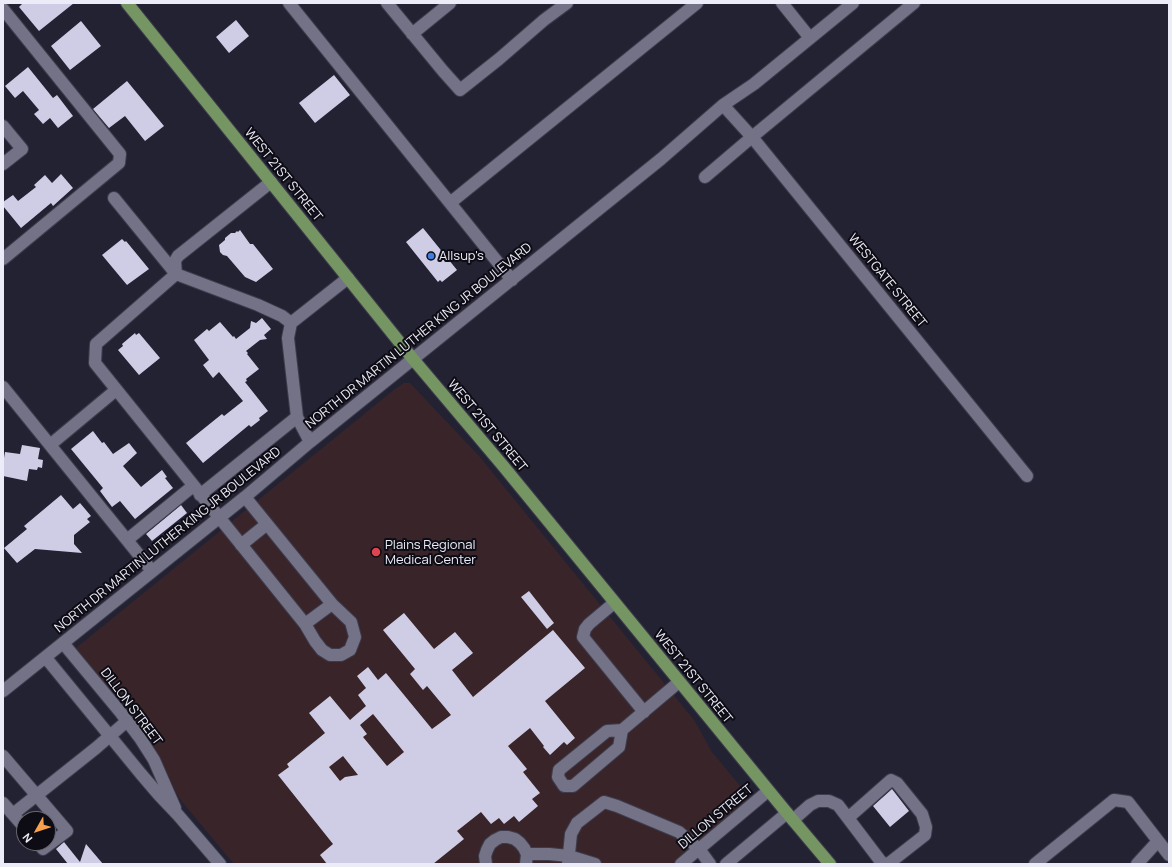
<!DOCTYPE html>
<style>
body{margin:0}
#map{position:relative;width:1172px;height:867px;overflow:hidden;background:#232233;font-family:Manrope,sans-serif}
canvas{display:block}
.frame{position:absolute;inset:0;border:4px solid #ececf8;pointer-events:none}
.north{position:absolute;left:16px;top:811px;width:40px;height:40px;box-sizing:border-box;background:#0d0c14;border:1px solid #66666f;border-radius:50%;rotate:231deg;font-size:11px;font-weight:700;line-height:16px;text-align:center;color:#ececf8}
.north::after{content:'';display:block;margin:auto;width:14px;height:18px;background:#f8a04b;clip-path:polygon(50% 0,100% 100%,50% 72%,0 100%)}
</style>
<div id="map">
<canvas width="1172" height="867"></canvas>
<div class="frame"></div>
<div class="north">N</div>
</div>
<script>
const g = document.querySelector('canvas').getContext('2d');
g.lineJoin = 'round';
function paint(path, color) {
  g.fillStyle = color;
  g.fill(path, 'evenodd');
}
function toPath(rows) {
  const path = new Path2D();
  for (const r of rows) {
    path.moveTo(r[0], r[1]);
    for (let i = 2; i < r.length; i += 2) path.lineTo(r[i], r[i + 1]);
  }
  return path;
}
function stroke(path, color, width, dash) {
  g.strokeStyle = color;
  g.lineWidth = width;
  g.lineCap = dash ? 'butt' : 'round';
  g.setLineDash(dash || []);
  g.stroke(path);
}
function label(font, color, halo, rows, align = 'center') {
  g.font = font + ' Manrope,sans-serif';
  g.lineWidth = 4;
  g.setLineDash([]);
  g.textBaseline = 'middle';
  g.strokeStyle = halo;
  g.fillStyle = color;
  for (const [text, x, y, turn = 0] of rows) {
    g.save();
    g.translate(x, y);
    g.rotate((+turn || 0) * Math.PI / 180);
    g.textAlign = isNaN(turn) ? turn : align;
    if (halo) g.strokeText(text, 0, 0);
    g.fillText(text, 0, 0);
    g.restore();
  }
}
paint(toPath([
 [404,383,410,383,479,456,694,720,712,752,746,793,747,800,745,806,672,864,234,864,179,798,154,747,134,719,76,648,395,389]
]), '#392529');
paint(toPath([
 [23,3,74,3,39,31,19,7],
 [236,20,249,36,229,53,216,37],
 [81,21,101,46,70,70,51,46],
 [28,67,53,98,57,95,73,116,58,128,50,118,43,124,34,114,39,110,23,91,15,98,5,86],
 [334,75,350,95,315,123,299,103],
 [127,81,164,126,145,141,125,116,109,128,93,109],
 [61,174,73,188,53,206,51,203,21,228,3,206,3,202,13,195,18,201,36,187,34,185,45,175,52,183],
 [423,228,457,270,442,282,440,280,438,282,406,242],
 [240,230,250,244,253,244,273,269,256,282,245,277,227,256,223,255,220,252,219,245,225,240,225,238,231,233,235,233,237,231,238,232],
 [122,239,125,242,126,241,149,269,127,285,102,255],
 [262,318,271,329,264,335,267,339,260,340,246,351,248,353,247,354,259,369,246,379,247,381,245,382,268,411,259,418,260,420,251,427,249,425,203,463,186,443,222,414,224,416,243,401,219,372,213,378,203,365,209,360,194,340,207,329,209,331,220,322,233,337,234,336,236,339,250,328,251,321,256,323],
 [135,333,136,335,139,333,160,358,139,375,118,350,123,346,122,344],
 [93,431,102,443,104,442,113,454,129,443,137,453,123,466,141,487,162,470,167,477,165,478,173,488,135,519,120,501,112,507,100,491,103,488,71,449],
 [22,445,40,448,38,459,43,460,42,468,38,467,37,470,29,469,27,481,3,476,3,464,5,452,20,454],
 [61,495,73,509,80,503,91,516,87,519,90,522,74,535,74,544,82,553,35,549,17,563,4,548,27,529,24,526],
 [181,505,187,513,152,541,146,534],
 [529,591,554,623,547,629,521,597],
 [404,613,434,649,455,632,473,653,452,670,473,697,553,630,585,668,545,701,575,738,567,745,564,742,550,755,543,747,544,746,530,728,508,746,527,769,523,772,540,793,532,799,538,806,519,822,514,816,504,824,499,818,491,824,481,812,457,831,464,839,433,864,327,864,320,855,333,844,278,775,289,767,287,764,325,733,309,713,330,696,350,720,366,706,358,695,366,688,357,676,368,667,378,680,386,673,432,729,451,715,427,686,423,690,410,674,415,669,383,630],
 [373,714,404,752,387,766,363,737,367,734,360,725],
 [343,756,358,775,345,777,340,781,329,767],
 [892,789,909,811,890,827,873,806],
 [64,842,80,862,86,844,103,864,68,864,56,849]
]), '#cfcde5');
const minor = toPath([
 [289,3,512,280],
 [387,3,443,71,460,90,499,59,544,20,567,3],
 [782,3,810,38],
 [3,9,120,154,119,163,3,259],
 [412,34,450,3],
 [723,105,752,137,1027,476],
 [3,126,22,149,3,164],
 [705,177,752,137,914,3],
 [114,198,176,274,258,305,282,316,291,323],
 [450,203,697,3],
 [3,387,152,571],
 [310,442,297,417,288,338,291,323,348,278],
 [50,445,116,390],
 [200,495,297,417],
 [245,497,332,604,351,622,355,637,350,650,341,655,330,655,322,650,315,641,305,624,95,363,96,344,176,274,175,261,178,256,271,182],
 [127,540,193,486],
 [241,545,267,524],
 [614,603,589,624,585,629,583,637,644,712],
 [305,624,332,604],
 [63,643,121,713,140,738,154,760,175,808],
 [46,658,141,774,159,795,178,815,220,864],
 [3,691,245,497,310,442,661,159,723,105,754,84,853,3],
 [622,730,619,747,573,786,564,786,558,777,559,770,607,731,622,730,679,682],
 [3,756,67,831,43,849,38,843],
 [3,803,24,827],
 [13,814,96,748,127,721],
 [793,820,810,805,818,801,829,801,838,805,882,863,888,864,925,835,926,827,922,814,897,783,891,780,848,818],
 [527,854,549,854,569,856,595,864],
 [486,864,485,856,487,850,490,844,495,840,501,837,508,837,515,839,520,843,524,848,527,854,526,864],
 [568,864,571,834,577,823,604,802,617,806,679,832,699,849,710,864],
 [681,864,768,791],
 [726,864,787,813],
 [1035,864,1114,800,1128,802,1169,855],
 [1137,864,1158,841]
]);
const major = toPath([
 [127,3,413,359,504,467,787,813,830,864]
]);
stroke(minor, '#3e3c4c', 14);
stroke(major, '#3e3c4c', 14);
stroke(minor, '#737287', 12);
stroke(major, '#759563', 12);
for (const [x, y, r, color] of [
 [431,256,4,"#3f7fe0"],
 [376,552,5,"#e0444e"]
]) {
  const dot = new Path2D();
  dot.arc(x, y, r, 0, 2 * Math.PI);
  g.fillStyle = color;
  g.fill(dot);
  stroke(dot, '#0d0c14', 1.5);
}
label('13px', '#ececf8', '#0d0c14', [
 ["WEST 21ST STREET",283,175,51],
 ["WESTGATE STREET",887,281,51],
 ["NORTH DR MARTIN LUTHER KING JR BOULEVARD",419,336,-39],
 ["WEST 21ST STREET",487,426,50],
 ["NORTH DR MARTIN LUTHER KING JR BOULEVARD",168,540,-39],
 ["WEST 21ST STREET",693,677,51],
 ["DILLON STREET",131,707,53],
 ["DILLON STREET",716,817,-40]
]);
label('13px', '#ececf8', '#0d0c14', [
 ["Allsup's",439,256],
 ["Plains Regional",385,545],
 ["Medical Center",385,560]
], 'left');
</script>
